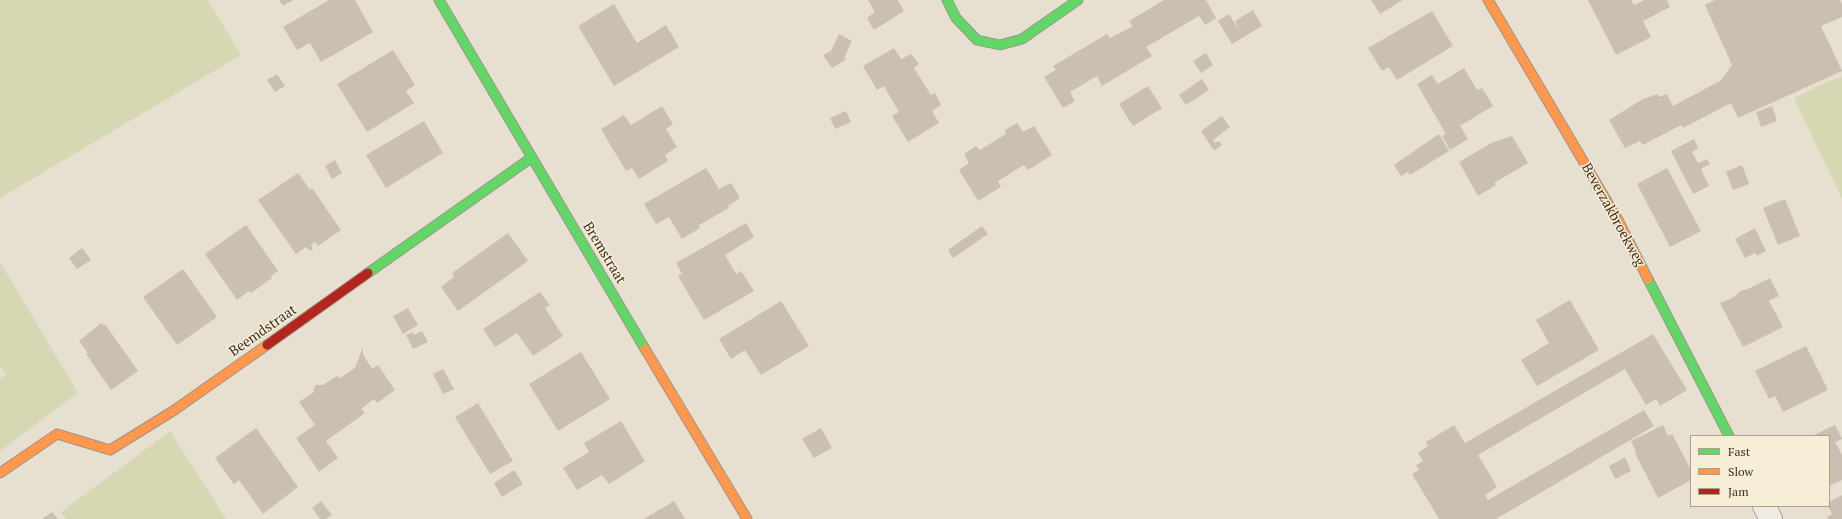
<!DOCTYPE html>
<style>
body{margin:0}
#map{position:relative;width:1842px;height:519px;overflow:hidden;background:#e7e0d1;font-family:"PT Serif",serif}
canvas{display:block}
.legend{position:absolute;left:1690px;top:435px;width:140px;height:72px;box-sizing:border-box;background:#f7eed8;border:1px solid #ada18e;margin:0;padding:5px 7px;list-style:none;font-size:12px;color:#3d2e20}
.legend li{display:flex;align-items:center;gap:8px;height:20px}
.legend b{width:20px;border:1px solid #ada18e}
</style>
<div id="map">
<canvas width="1842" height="519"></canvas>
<ul class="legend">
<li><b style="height:5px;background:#63d668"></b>Fast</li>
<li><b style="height:5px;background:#ff974d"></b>Slow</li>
<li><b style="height:5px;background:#b3261e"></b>Jam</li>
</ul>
</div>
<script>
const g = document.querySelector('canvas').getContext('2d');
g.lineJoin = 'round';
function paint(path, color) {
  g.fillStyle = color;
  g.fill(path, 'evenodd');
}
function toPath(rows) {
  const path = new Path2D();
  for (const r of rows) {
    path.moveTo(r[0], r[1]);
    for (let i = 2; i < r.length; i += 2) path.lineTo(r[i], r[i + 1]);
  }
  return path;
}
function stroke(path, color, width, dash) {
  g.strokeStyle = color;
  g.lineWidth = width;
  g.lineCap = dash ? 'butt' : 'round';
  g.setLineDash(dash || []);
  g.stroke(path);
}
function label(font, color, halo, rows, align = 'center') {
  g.font = font + ' "PT Serif",serif';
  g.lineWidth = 3;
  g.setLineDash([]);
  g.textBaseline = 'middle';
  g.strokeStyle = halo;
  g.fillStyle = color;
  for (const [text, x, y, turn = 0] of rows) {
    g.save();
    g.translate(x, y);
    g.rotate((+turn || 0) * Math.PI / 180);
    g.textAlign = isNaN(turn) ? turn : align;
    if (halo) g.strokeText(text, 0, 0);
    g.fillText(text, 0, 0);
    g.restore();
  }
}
paint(toPath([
 [0,0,208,0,241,55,0,198],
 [1842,77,1842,199,1794,98,1829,81],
 [0,262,78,393,0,451,0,379,6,374,0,366],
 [170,431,226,519,66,519,61,512]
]), '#d6d7b3');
paint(toPath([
 [279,0,293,0,283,6],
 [329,0,355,0,373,32,321,62,310,43,297,50,283,27],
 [868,0,898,0,904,11,874,30,867,18,875,12],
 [1164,0,1206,0,1216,18,1205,25,1199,16,1146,47,1152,56,1102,86,1097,76,1070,92,1075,101,1063,108,1044,77,1056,70,1053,66,1107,34,1110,38,1133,26,1129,21],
 [1371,0,1403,0,1380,14],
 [1588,0,1631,0,1634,5,1644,0,1667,0,1670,7,1643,21,1651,37,1616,55],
 [1715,0,1840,0,1842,5,1842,17,1821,26,1842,71,1738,118,1731,103,1683,128,1681,125,1643,145,1640,141,1625,148,1609,120,1643,99,1658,94,1659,97,1667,94,1673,106,1720,81,1732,65,1705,5],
 [614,4,637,43,666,25,679,47,614,86,578,26],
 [1253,10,1262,26,1232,44,1218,21,1229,14,1240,31,1235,21],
 [1432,11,1453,46,1397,80,1389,67,1382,71,1368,48],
 [839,34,852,41,844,58,847,59,832,68,823,55,831,51],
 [894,48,901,59,911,54,919,64,914,68,931,95,935,93,941,105,932,111,939,123,908,142,892,116,899,112,884,86,877,90,863,66],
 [393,50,415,85,406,91,414,103,367,132,337,84],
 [1206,53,1213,65,1201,73,1193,61],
 [1464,68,1477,90,1482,88,1493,106,1460,126,1468,139,1450,150,1442,136,1446,134,1417,84,1432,75,1438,84],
 [277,74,285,86,275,92,267,80],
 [1202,79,1209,90,1186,105,1179,95],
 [1148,86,1162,108,1133,126,1119,104],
 [662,106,673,124,666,129,677,147,665,155,668,161,639,179,632,168,626,171,601,129,624,115,631,125],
 [1772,106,1777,121,1761,127,1756,112],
 [846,111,851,122,835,129,830,118],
 [1222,116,1230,127,1213,140,1215,143,1219,141,1222,145,1214,151,1201,131],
 [424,121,443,153,386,188,366,155],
 [1017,123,1023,132,1034,126,1052,155,1028,170,1024,165,998,181,1001,187,978,201,959,170,969,163,964,154,976,146,980,150,1006,134,1005,130],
 [1439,134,1449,151,1410,175,1408,172,1401,176,1394,165],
 [1512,136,1528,163,1494,183,1496,185,1478,196,1459,162,1493,142],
 [1694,139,1698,148,1692,152,1698,163,1707,159,1710,164,1701,169,1709,186,1693,194,1671,151],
 [335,160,342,173,332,179,325,166],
 [1742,165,1749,184,1733,190,1726,172],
 [706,168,719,189,731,183,740,198,728,206,729,208,699,225,700,228,682,239,669,217,656,224,644,204],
 [1667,168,1701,231,1670,247,1637,184],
 [298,173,310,190,312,188,341,230,318,246,315,242,311,245,313,249,310,251,306,247,296,254,258,200],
 [1785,199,1800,236,1778,245,1763,208],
 [746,223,754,237,725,255,736,274,741,271,754,291,704,320,678,276,682,274,676,263],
 [246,225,278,271,271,276,272,278,251,293,249,291,237,300,205,254],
 [982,226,988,234,953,258,948,250],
 [1755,228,1766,251,1757,256,1755,253,1745,258,1735,239],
 [508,233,528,261,458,311,441,287,454,277,452,273],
 [82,248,91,260,77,269,69,258],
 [183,269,217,317,177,345,143,297],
 [1770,278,1779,296,1769,301,1783,327,1743,347,1720,303,1734,297,1740,291,1748,289],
 [540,292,550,305,545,308,563,336,533,356,517,333,495,347,483,329],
 [1570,300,1599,350,1537,386,1521,360,1549,343,1536,320],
 [781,301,809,346,761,375,745,350,731,359,719,339],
 [408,308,418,325,403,334,393,316],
 [101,323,104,326,105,324,138,371,111,390,86,354,88,353,79,341],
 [422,331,428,342,413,349,406,335,413,332,414,335],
 [1653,334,1687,390,1660,406,1656,399,1646,405,1625,369,1478,455,1497,487,1485,495,1488,500,1644,410,1654,426,1496,519,1439,519,1412,474,1419,470,1416,465,1423,461,1418,453,1428,446,1426,442,1454,425,1465,443],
 [1806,346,1828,390,1783,412,1775,396,1769,399,1755,371],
 [363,347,363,354,372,369,378,365,395,390,377,403,374,399,361,409,365,413,326,441,338,458,319,472,296,438,315,425,299,402,314,392,314,388,316,385,323,385,337,376,340,378,355,368],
 [581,352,610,399,558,431,529,384],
 [443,369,454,389,443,394,433,374],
 [478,403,513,461,490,474,455,417],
 [621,421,645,461,609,484,602,475,577,490,563,468,589,452,584,443],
 [1663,425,1668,436,1672,434,1691,470,1691,480,1658,498,1635,453,1636,452,1631,441],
 [1835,425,1842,439,1835,442,1842,455,1842,480,1829,486,1829,436,1812,436],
 [256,428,298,487,263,514,239,480,234,484,215,458],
 [821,428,832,448,814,458,802,439],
 [1625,457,1631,471,1615,479,1609,466],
 [514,470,523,484,502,497,494,483],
 [1842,495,1842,519,1828,519,1827,517,1832,514,1828,506,1829,502],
 [321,501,332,515,326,519,320,519,312,508],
 [674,501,685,519,644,519],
 [52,512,58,519,42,519]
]), '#cbbfb2');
const street = toPath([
 [1764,506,1771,519]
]);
const fast = toPath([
 [439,0,645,349],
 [947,0,956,18,977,40,1000,45,1022,39,1078,0],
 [368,273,531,158],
 [1648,279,1729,436]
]);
const slow = toPath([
 [1488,0,1618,220,1648,279],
 [645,349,747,519],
 [0,473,57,434,110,450,173,411,267,345]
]);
const jam = toPath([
 [267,345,368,273]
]);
stroke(street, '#ada599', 24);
stroke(fast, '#9c958a', 11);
stroke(slow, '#9c958a', 11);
stroke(jam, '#9c958a', 11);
stroke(street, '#efebe3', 22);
stroke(fast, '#63d668', 9);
stroke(slow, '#ff974d', 9);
stroke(jam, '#b3261e', 9);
label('14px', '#3d2e20', '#f7eed8', [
 ["Beverzakbroekweg",1613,215,61],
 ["Bremstraat",604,253,59],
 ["Beemdstraat",263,331,-35]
]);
</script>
